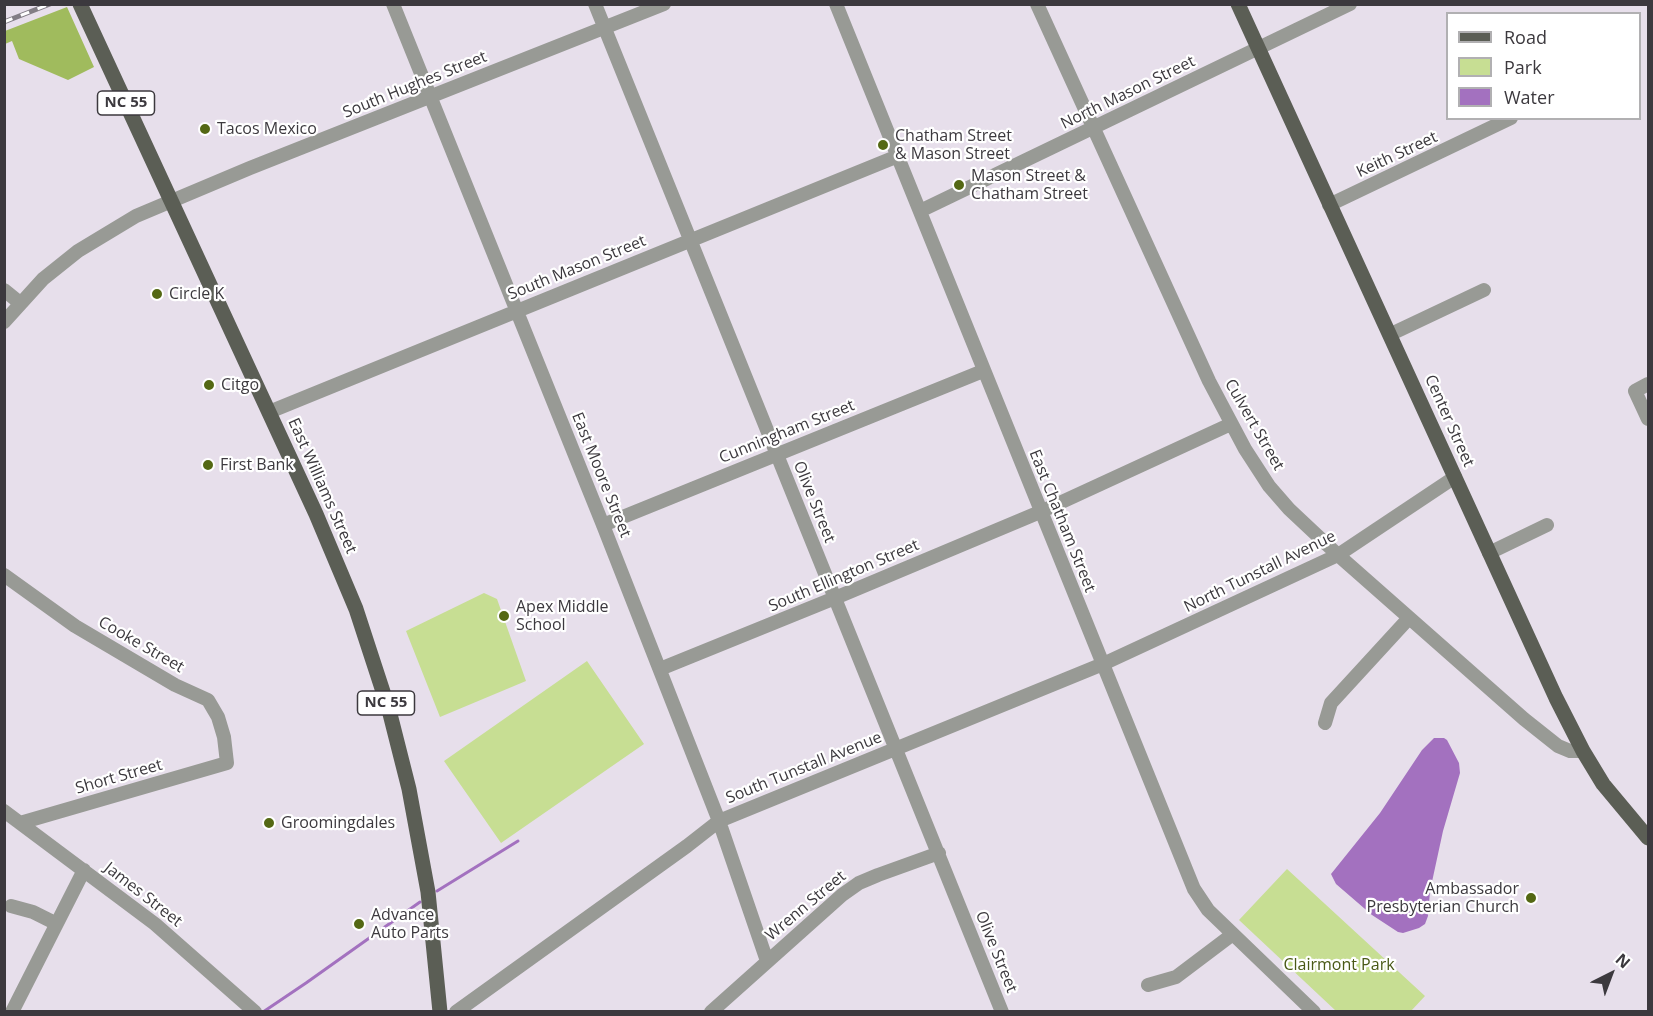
<!DOCTYPE html>
<style>
body{margin:0}
#map{position:relative;width:1653px;height:1016px;overflow:hidden;background:#e7dfeb;font-family:"Open Sans",sans-serif}
canvas{display:block}
.frame{position:absolute;inset:0;border:6px solid #3c393e;pointer-events:none}
.legend{position:absolute;left:1446px;top:12px;width:195px;height:108px;box-sizing:border-box;background:#fff;border:2px solid #b1b0b2;margin:0;padding:8px 10px;list-style:none;font-size:18px;color:#3c393e}
.legend li{display:flex;align-items:center;gap:12px;height:30px}
.legend b{width:30px;border:2px solid #b1b0b2}
.north{position:absolute;left:1581px;top:944px;width:60px;height:60px;-webkit-text-stroke:4px #fff;paint-order:stroke;rotate:42deg;font-size:16px;font-weight:700;line-height:24px;text-align:center;color:#3c393e}
.north::after{content:'';display:block;margin:auto;width:21px;height:27px;background:#3c393e;clip-path:polygon(50% 0,100% 100%,50% 72%,0 100%)}
</style>
<div id="map">
<canvas width="1653" height="1016"></canvas>
<div class="frame"></div>
<ul class="legend">
<li><b style="height:8px;background:#5b5e55"></b>Road</li>
<li><b style="height:16px;background:#c7de93"></b>Park</li>
<li><b style="height:16px;background:#a371bf"></b>Water</li>
</ul>
<div class="north">N</div>
</div>
<script>
const g = document.querySelector('canvas').getContext('2d');
g.lineJoin = 'round';
function paint(path, color) {
  g.fillStyle = color;
  g.fill(path, 'evenodd');
}
function toPath(rows) {
  const path = new Path2D();
  for (const r of rows) {
    path.moveTo(r[0], r[1]);
    for (let i = 2; i < r.length; i += 2) path.lineTo(r[i], r[i + 1]);
  }
  return path;
}
function stroke(path, color, width, dash) {
  g.strokeStyle = color;
  g.lineWidth = width;
  g.lineCap = dash ? 'butt' : 'round';
  g.setLineDash(dash || []);
  g.stroke(path);
}
function label(font, color, halo, rows, align = 'center') {
  g.font = font + ' "Open Sans",sans-serif';
  g.lineWidth = 4.5;
  g.setLineDash([]);
  g.textBaseline = 'middle';
  g.strokeStyle = halo;
  g.fillStyle = color;
  for (const [text, x, y, turn = 0] of rows) {
    g.save();
    g.translate(x, y);
    g.rotate((+turn || 0) * Math.PI / 180);
    g.textAlign = isNaN(turn) ? turn : align;
    if (halo) g.strokeText(text, 0, 0);
    g.fillText(text, 0, 0);
    g.restore();
  }
}
paint(toPath([
 [484,593,497,599,526,681,440,717,406,631],
 [587,661,644,744,501,843,444,761],
 [1287,869,1425,996,1411,1011,1336,1011,1239,920]
]), '#c7de93');
paint(toPath([
 [67,7,94,67,68,80,19,59,12,41,5,44,5,31]
]), '#a0bb5d');
paint(toPath([
 [1434,738,1444,738,1447,740,1459,763,1460,773,1443,831,1430,891,1428,916,1425,924,1419,928,1403,933,1398,932,1372,915,1336,884,1331,874,1380,813,1422,750]
]), '#a371bf');
stroke(toPath([
 [437,891,518,841],
 [263,1012,306,983,420,902]
]), '#a371bf', 3);
stroke(toPath([
 [393,4,603,525,719,821,767,961],
 [595,4,1002,1012],
 [836,4,1194,889,1208,910,1314,1012],
 [1037,4,1209,381,1245,449,1269,486,1289,509,1338,555,1524,719,1558,746,1570,751,1583,751],
 [1329,205,1511,118],
 [920,211,1350,4],
 [4,290,20,303],
 [4,322,43,279,78,251,136,216,250,168,664,4],
 [1391,334,1484,290],
 [1648,384,1635,391,1648,419],
 [269,412,898,156],
 [603,525,983,371],
 [1489,553,1547,525],
 [4,575,75,626,175,685,208,700,218,717,224,737,227,763,20,823],
 [660,669,835,598,1040,512,1231,424],
 [1325,723,1331,703,1409,618],
 [4,811,155,924,255,1012],
 [11,906,33,912,55,923],
 [1148,985,1176,977,1233,934],
 [12,1012,84,870],
 [456,1012,687,846,719,821,1103,664,1338,555,1455,477],
 [711,1012,842,895,859,883,878,875,939,853]
]), '#989a95', 14);
stroke(toPath([
 [80,4,316,514,356,609,389,710,409,789,428,892,440,1012],
 [1238,4,1556,698,1583,751,1603,784,1648,838]
]), '#5b5e55', 15);
const rail = toPath([
 [4,22,50,4]
]);
stroke(rail, '#827d85', 5);
stroke(rail, '#fff', 3, [9]);
for (const [x, y, r, color] of [
 [205,129,6,"#546814"],
 [883,145,6,"#546814"],
 [959,185,6,"#546814"],
 [157,294,6,"#546814"],
 [209,385,6,"#546814"],
 [208,465,6,"#546814"],
 [504,616,6,"#546814"],
 [269,823,6,"#546814"],
 [1531,898,6,"#546814"],
 [359,924,6,"#546814"]
]) {
  const dot = new Path2D();
  dot.arc(x, y, r, 0, 2 * Math.PI);
  g.fillStyle = color;
  g.fill(dot);
  stroke(dot, '#fff', 2);
}
for (const [x, y, w] of [
 [126,103,57],
 [386,703,57]
]) {
  const box = new Path2D();
  box.roundRect(x - w / 2, y - 12, w, 24, 4.5);
  g.fillStyle = '#fff';
  g.fill(box);
  stroke(box, '#3c393e', 1.5);
}
label('bold 15px', '#3c393e', null, [
 ["NC 55",126,103],
 ["NC 55",386,703]
]);
label('16px', '#3c393e', '#fff', [
 ["South Hughes Street",415,85,-22],
 ["North Mason Street",1128,93,-26],
 ["Keith Street",1397,155,-25],
 ["South Mason Street",577,268,-22],
 ["Center Street",1449,421,66],
 ["Culvert Street",1254,425,60],
 ["Cunningham Street",787,432,-22],
 ["East Moore Street",601,475,68],
 ["East Williams Street",322,486,66],
 ["Olive Street",814,502,68],
 ["East Chatham Street",1062,521,68],
 ["North Tunstall Avenue",1260,572,-26],
 ["South Ellington Street",844,576,-23],
 ["Cooke Street",141,645,30],
 ["South Tunstall Avenue",804,768,-22],
 ["Short Street",119,777,-16],
 ["James Street",143,895,38],
 ["Wrenn Street",806,906,-40],
 ["Olive Street",996,952,68]
]);
label('16px', '#3c393e', '#fff', [
 ["Tacos Mexico",217,129],
 ["Chatham Street",895,136],
 ["& Mason Street",895,154],
 ["Mason Street &",971,176],
 ["Chatham Street",971,194],
 ["Circle K",169,294],
 ["Citgo",221,385],
 ["First Bank",220,465],
 ["Apex Middle",516,607],
 ["School",516,625],
 ["Groomingdales",281,823],
 ["Ambassador",1519,889,"right"],
 ["Presbyterian Church",1519,907,"right"],
 ["Advance",371,915],
 ["Auto Parts",371,933]
], 'left');
label('16px', '#495916', '#fff', [
 ["Clairmont Park",1339,965]
]);
</script>
